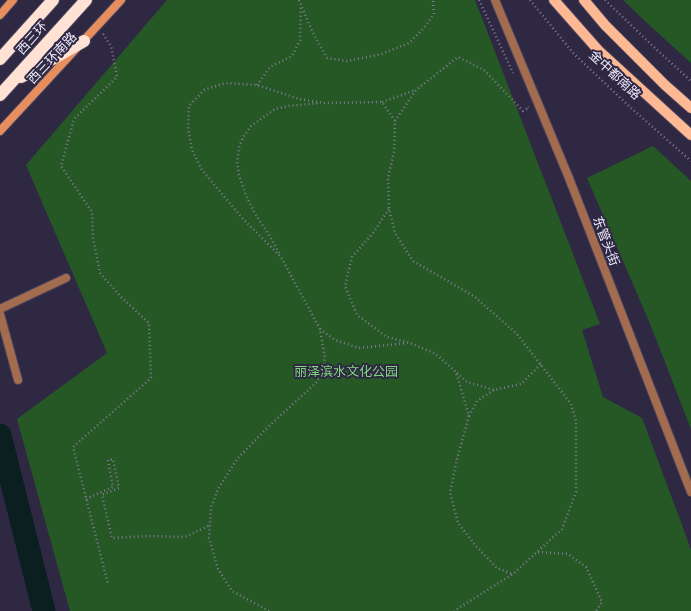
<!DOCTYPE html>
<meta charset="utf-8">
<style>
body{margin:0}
canvas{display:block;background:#2f2843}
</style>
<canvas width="691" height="611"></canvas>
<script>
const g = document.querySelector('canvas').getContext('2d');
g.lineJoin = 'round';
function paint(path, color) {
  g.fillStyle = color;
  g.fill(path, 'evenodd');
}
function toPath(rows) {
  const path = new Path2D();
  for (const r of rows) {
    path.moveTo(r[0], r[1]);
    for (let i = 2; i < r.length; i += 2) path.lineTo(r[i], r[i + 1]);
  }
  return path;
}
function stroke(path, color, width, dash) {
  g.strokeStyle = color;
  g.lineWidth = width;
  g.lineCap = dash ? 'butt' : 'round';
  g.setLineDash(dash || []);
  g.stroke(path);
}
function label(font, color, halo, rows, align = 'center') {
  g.font = font + ' Barlow,"Noto Sans SC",sans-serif';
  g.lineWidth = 4;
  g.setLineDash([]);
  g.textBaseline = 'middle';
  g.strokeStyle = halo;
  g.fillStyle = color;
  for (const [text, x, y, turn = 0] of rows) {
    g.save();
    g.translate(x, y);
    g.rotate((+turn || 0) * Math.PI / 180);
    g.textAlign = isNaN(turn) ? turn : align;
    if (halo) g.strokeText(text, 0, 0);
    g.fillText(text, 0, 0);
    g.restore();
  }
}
paint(toPath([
 [167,0,475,0,600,324,582,330,603,397,642,418,682,525,691,550,691,611,70,611,17,419,107,353,26,165],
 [623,0,691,0,691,63,644,20],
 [653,146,691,181,691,429,649,321,587,178]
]), '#265825');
stroke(toPath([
 [0,435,44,611]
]), '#0b1e20', 23);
const street = toPath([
 [495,0,569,178,691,492],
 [0,309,66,278],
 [0,314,18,380]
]);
const secondary = toPath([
 [0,15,13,0],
 [0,131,121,0]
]);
const primary = toPath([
 [554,0,599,51,691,135],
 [584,0,605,25,665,85,691,108]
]);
const highway = toPath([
 [0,59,53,0],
 [21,77,84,41],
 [0,95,86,0]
]);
stroke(street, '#4a435d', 10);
stroke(secondary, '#4a435d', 10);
stroke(primary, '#4a435d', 12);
stroke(highway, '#4a435d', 14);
stroke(toPath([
 [299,0,312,31,327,58,347,61,382,54,409,43,424,28,434,14,433,0],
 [479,0,513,73],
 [530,0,574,54,630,107,691,161],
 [605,0,657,50,691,81],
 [103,34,111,46,117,77,74,119,61,166,92,212,93,238,100,273,121,297,149,323,151,378,73,447,108,584],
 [257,85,270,67,292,56,300,40,301,5],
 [382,102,416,90],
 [395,121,416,90,458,57,484,70,523,111,529,108,528,107],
 [389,209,373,233,352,257,345,286,357,315,387,337,410,343,436,354,456,372,469,416,457,459,450,493,458,523,475,545,497,568,512,574],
 [279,253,269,235,254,212,245,193,239,175,237,162,239,148,243,137,251,126,275,109,289,106,320,103],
 [320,329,335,340,359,348,407,343],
 [457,373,467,382,494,390,521,384,541,364],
 [469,416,477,401,494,390],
 [86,499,113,487,108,460,113,459,119,488,102,495,112,538,149,536,185,537,210,525],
 [538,552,568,554,586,567,602,602,596,611],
 [269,611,232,591,218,569,209,538,211,507,218,489,237,459,270,425,317,382,325,358,320,329,281,257,243,219,202,170,192,150,188,129,189,106,204,90,225,83,257,85,299,99,324,103,382,102,395,121,394,152,388,178,389,209,395,233,413,261,475,297,517,334,571,404,576,421,576,492,562,529,513,574,454,611]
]), '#817b93', 2.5, [1, 3]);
stroke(street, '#a36c4f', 8);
stroke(secondary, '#e78e5f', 8);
stroke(primary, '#fdb894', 10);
stroke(highway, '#ffe2d4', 12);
label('13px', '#ede9fc', '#2f2843', [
 ["西三环",32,38,-48],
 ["西三环南路",52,58,-47],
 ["金中都南路",615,75,43],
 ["东管头街",606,241,69]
]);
label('13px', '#7fd87b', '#2f2843', [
 ["丽泽滨水文化公园",346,372]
]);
</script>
